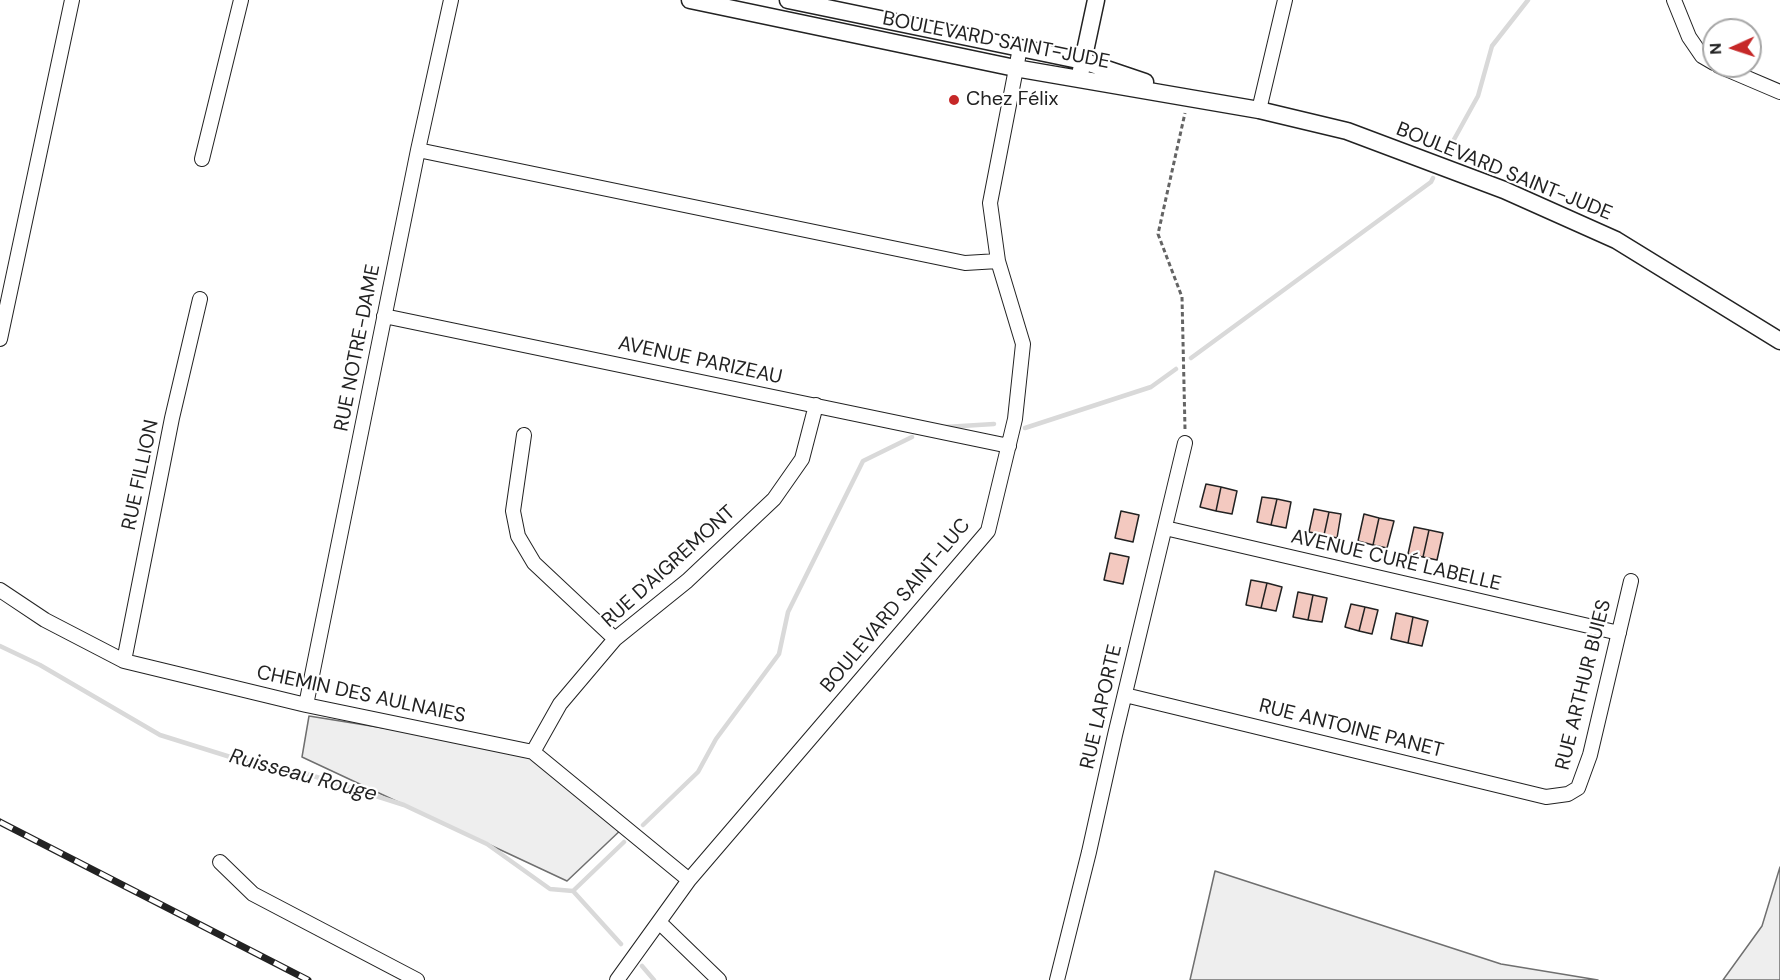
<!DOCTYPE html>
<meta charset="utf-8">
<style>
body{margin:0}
#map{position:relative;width:1780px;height:980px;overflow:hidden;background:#fff;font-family:"DM Sans",sans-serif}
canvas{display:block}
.north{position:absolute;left:1702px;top:18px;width:60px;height:60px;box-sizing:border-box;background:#fff;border:2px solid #a7a7a7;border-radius:50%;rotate:267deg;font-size:16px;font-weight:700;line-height:24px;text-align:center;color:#222}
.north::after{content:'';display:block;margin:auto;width:21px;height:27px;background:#c62828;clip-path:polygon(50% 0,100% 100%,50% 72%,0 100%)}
</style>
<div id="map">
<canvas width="1780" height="980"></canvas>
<div class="north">N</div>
</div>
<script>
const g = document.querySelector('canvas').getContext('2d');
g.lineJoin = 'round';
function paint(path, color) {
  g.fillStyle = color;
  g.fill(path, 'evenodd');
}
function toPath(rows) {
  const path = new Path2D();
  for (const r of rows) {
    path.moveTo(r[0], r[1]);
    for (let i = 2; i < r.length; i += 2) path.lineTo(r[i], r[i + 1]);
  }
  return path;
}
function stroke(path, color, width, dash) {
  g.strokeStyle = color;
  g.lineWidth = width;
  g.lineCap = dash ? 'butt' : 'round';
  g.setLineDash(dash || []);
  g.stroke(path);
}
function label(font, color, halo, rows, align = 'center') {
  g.font = font + ' "DM Sans",sans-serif';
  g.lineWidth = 4.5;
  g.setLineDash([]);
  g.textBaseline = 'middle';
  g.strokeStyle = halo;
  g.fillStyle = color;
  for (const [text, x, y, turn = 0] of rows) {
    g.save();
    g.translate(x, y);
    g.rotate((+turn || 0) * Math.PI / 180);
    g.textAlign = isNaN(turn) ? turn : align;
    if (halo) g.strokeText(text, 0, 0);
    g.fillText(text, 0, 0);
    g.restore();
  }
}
const green = toPath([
 [309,716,533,752,625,826,567,881,302,757,309,716],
 [1780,867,1780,980,1723,980,1762,926,1780,867],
 [1215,871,1501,964,1598,980,1190,980,1215,871]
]);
paint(green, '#eee');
stroke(green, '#6f6f6f', 1.5);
stroke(toPath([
 [1446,154,1478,96,1492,46,1528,0],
 [1191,358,1431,182,1433,178],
 [945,427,994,424],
 [1025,428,1151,387,1176,369],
 [0,646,40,665,160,735,272,770,301,772,404,805,487,844,550,889,573,891,621,944],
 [643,825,698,772,716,739,779,654,788,612,863,461,912,437],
 [573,891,624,842],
 [642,966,654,980]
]), '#d9d9d9', 4.5);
const building = toPath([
 [1206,484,1221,487,1216,511,1200,507,1206,484],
 [1221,487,1237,491,1232,514,1216,511,1221,487],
 [1262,497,1277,499,1271,525,1257,522,1262,497],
 [1277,499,1291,502,1286,528,1271,525,1277,499],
 [1314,509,1329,512,1324,535,1309,532,1314,509],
 [1121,511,1139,515,1133,542,1115,538,1121,511],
 [1329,512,1341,514,1337,538,1324,535,1329,512],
 [1364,514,1379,518,1373,545,1358,541,1364,514],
 [1379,518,1394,521,1387,548,1373,545,1379,518],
 [1414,527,1429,530,1423,557,1408,554,1414,527],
 [1429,530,1443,533,1437,560,1423,557,1429,530],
 [1110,553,1129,557,1123,584,1104,580,1110,553],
 [1251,580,1267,583,1261,608,1246,605,1251,580],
 [1267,583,1282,587,1276,611,1261,608,1267,583],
 [1298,592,1313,595,1308,620,1293,617,1298,592],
 [1313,595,1327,598,1322,622,1308,620,1313,595],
 [1351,604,1365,607,1359,631,1345,627,1351,604],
 [1365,607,1378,610,1372,634,1359,631,1365,607],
 [1396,613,1413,617,1408,643,1391,639,1396,613],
 [1413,617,1428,621,1422,646,1408,643,1413,617]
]);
paint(building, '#f3c9c0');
stroke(building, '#222', 1.5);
const minor = toPath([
 [1674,0,1689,37,1702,56,1714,63],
 [1719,66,1780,92],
 [1259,110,1285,0],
 [418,150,965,263,998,261],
 [202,159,241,0],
 [384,316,1009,446],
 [0,339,72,0],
 [524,435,513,511,518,536,534,563,615,639],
 [1165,528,1619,633],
 [0,590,45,620,124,661,306,705,533,752,689,880],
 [124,661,172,418,200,299],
 [1125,695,1546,797,1568,794,1578,788,1590,755,1631,581],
 [306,705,418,150,451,0],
 [533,752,560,704,615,639,687,581,774,499,802,459,816,405],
 [220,862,253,894,417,980],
 [659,922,719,980],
 [617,980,689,880,988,531,1015,419,1023,344,998,261,990,203,1020,48],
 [1057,980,1089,852,1115,735,1185,443]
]);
const tertiary = toPath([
 [690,0,1015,68,1259,110,1347,131,1504,190,1616,240,1780,341],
 [788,0,1083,61,1145,82],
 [1081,70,1096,0]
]);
stroke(minor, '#222', 16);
stroke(tertiary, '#222', 19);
stroke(toPath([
 [1185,429,1182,297,1158,234,1185,113]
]), '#646464', 3, [4.5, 3]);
stroke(minor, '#fff', 14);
stroke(tertiary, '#fff', 16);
const rail = toPath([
 [0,822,308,980]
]);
stroke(rail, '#222', 7);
stroke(rail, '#fff', 4.5, [14]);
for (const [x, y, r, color] of [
 [954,100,6,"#c62828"]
]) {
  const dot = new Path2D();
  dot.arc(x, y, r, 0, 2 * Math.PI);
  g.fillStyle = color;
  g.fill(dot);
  stroke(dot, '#fff', 2);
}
label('20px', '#222', '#fff', [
 ["BOULEVARD SAINT-JUDE",996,41,11],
 ["BOULEVARD SAINT-JUDE",1504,172,22],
 ["RUE NOTRE-DAME",358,348,-79],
 ["AVENUE PARIZEAU",700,361,12],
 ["RUE FILLION",141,475,-78],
 ["AVENUE CURÉ LABELLE",1396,561,13],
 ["RUE D'AIGREMONT",669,567,-42],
 ["BOULEVARD SAINT-LUC",896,606,-50],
 ["RUE ARTHUR BUIES",1584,685,-76],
 ["CHEMIN DES AULNAIES",361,695,12],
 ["RUE LAPORTE",1102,707,-77],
 ["RUE ANTOINE PANET",1351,729,14]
]);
label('20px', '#222', '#fff', [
 ["Chez Félix",966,100]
], 'left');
label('italic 21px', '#222', '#fff', [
 ["Ruisseau Rouge",303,776,15]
]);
</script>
